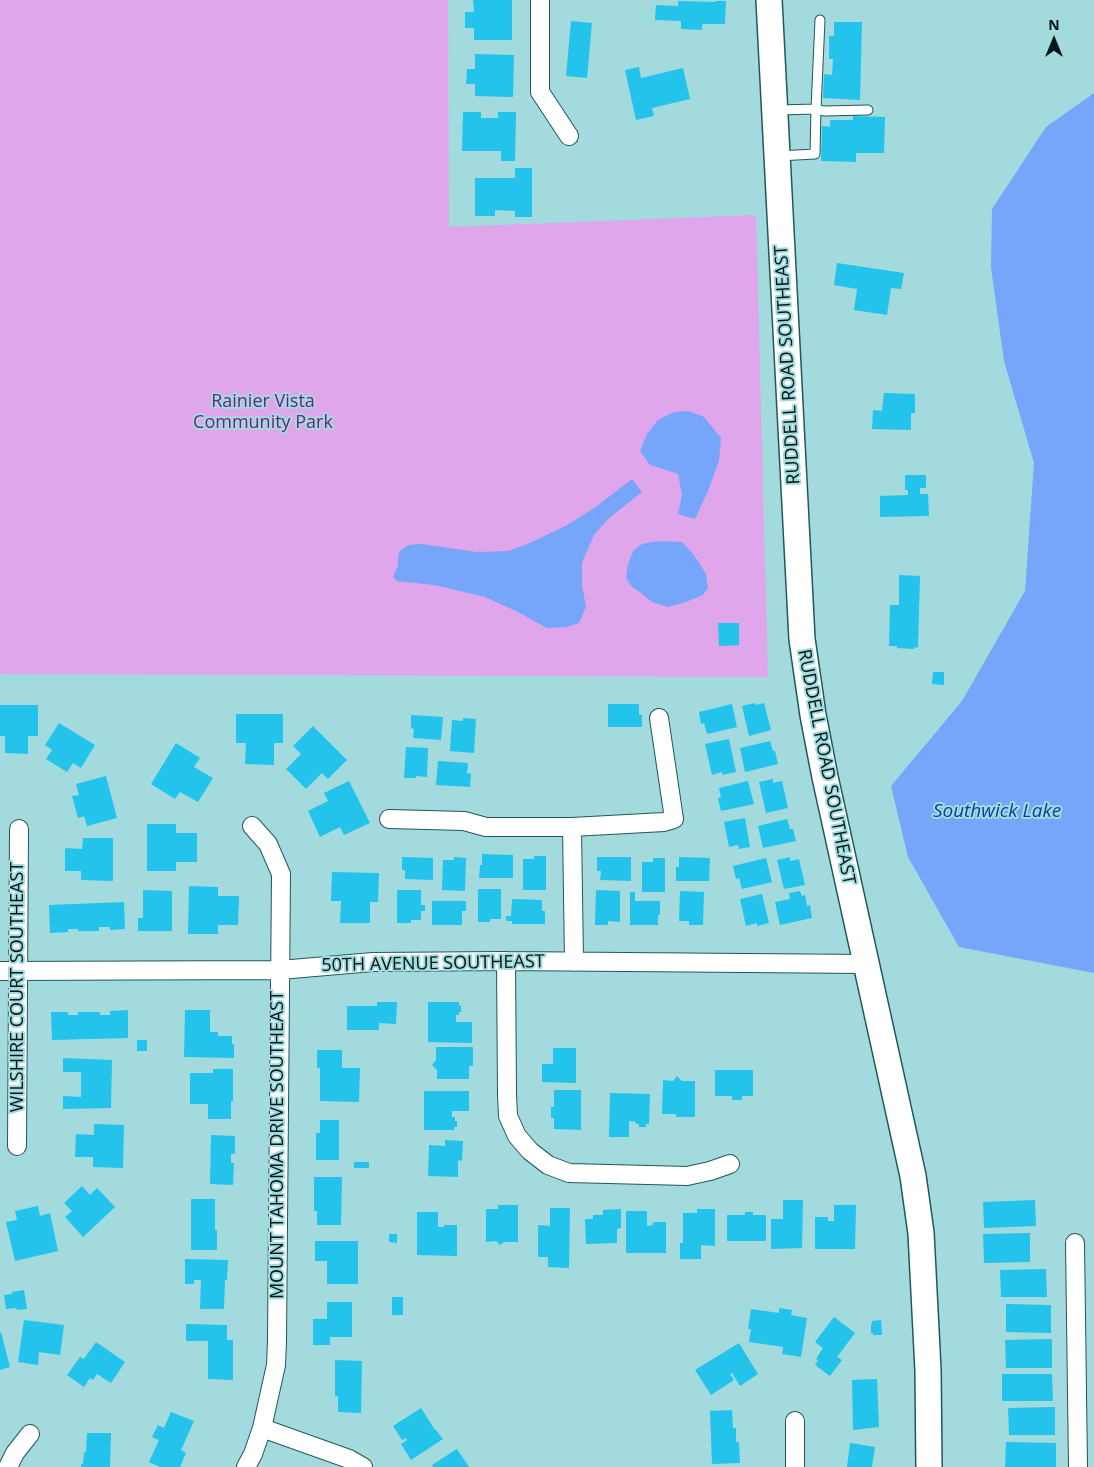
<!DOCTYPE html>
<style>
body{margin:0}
#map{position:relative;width:1094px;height:1467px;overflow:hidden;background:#a2dadd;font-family:"Open Sans",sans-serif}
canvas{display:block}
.north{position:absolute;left:1029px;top:15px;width:50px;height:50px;-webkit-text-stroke:4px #a2dadd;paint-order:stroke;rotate:0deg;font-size:14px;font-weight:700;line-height:20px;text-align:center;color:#011617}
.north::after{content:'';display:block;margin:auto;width:18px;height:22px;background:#011617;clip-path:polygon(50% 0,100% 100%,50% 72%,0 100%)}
</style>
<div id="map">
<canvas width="1094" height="1467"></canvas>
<div class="north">N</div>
</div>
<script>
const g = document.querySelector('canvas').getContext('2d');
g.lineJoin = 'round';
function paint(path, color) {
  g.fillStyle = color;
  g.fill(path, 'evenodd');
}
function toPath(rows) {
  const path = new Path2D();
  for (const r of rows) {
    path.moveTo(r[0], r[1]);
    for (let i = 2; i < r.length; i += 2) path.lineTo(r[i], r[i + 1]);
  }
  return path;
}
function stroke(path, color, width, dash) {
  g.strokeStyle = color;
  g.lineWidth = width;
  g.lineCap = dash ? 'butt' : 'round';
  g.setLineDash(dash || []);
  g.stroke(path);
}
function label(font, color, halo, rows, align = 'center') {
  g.font = font + ' "Open Sans",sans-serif';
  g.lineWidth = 4;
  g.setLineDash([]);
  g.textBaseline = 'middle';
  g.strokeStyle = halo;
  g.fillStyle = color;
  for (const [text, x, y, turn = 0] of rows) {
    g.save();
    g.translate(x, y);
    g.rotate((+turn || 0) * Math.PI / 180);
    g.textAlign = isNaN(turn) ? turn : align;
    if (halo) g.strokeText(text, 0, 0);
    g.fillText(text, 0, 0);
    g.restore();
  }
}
paint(toPath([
 [0,0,448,0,449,227,756,215,768,677,0,674]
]), '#e0a6ec');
paint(toPath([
 [1094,93,1094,973,959,947,908,857,891,786,962,701,1025,591,1034,463,1004,361,991,267,992,209,1046,127],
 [688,411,704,417,721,438,719,461,708,491,695,519,678,514,682,495,678,474,650,465,640,451,647,434,658,420,674,412],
 [632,479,642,492,608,519,594,535,582,563,582,585,586,607,579,623,567,627,547,628,516,611,485,597,434,585,397,581,393,577,398,565,398,559,399,553,402,549,409,545,421,544,477,552,508,551,530,543,569,524,597,506],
 [658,541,682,542,694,555,706,574,708,588,703,595,686,602,668,607,652,602,641,593,632,587,626,578,628,565,633,551,642,544]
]), '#75a6fa');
paint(toPath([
 [473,0,512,0,512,40,474,40,474,28,465,28,465,12,474,12],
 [678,1,715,2,715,1,726,1,725,24,702,24,702,30,681,29,681,21,655,20,656,5,678,6],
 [571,21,592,23,587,78,566,76],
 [834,22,862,22,860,100,823,98,824,74,832,75,833,59,829,59,829,36,834,36],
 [475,54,514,55,513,97,475,96,475,84,466,84,467,69,475,69],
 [639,67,641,78,683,68,690,99,652,108,654,116,636,120,625,70],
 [463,112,481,112,481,118,498,118,498,112,516,112,515,161,501,161,501,151,462,151],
 [853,116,885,117,884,153,856,153,856,162,821,161,822,126,830,127,830,120,853,120],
 [515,168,532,168,532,217,515,217,515,211,495,210,495,216,475,216,475,178,515,178],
 [837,263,904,273,901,289,891,288,887,315,854,310,857,289,834,285],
 [884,393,915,394,915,413,911,413,911,430,872,429,873,410,882,411],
 [905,475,926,475,926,488,920,488,920,494,928,494,929,516,880,517,880,496,908,495,908,490,905,490],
 [899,575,920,576,918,648,914,647,914,649,897,648,897,646,889,646,890,605,899,605],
 [718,623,739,623,739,645,719,646],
 [933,672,944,672,944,685,932,684],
 [755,703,756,705,764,703,771,730,749,736,742,706],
 [608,704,639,704,639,715,642,715,642,727,608,727],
 [732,704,737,727,707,734,704,723,701,724,699,712],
 [0,705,38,705,38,736,28,736,28,754,5,753,5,736,0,736],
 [236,714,283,714,283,743,274,743,274,765,245,764,246,743,236,743],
 [411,715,443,717,441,740,413,738,414,729,411,728],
 [463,718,476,719,474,753,450,751,452,720,463,721],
 [59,723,95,745,81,768,73,763,67,772,46,759,52,750,45,745],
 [313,726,347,760,328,779,322,773,306,789,286,769,301,754,293,746],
 [729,739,736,772,722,775,722,772,712,775,705,744],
 [770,741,773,751,775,751,778,764,745,772,740,748],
 [176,743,200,758,194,767,213,778,198,802,180,792,175,799,151,784],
 [406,747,428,748,427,777,416,776,416,778,404,778],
 [438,761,468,763,467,773,471,774,470,787,436,785],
 [106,776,117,818,87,826,84,816,78,818,72,796,79,795,76,784],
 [773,779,773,783,782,781,788,808,766,813,759,782],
 [349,781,370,823,344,835,340,827,320,837,308,811,328,801,324,793],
 [748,781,754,804,721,811,718,798,721,798,719,788],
 [745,818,750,847,739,849,738,845,729,847,724,822],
 [787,819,790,829,793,829,796,841,763,848,758,826],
 [147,824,176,824,176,833,197,833,197,862,176,862,176,871,147,871],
 [83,838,113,838,113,881,81,880,81,871,65,871,65,848,82,849],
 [482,854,513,855,513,878,479,878,480,865,482,865],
 [534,856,546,856,546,890,523,890,523,859,534,859],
 [402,857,433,858,433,880,405,879,405,870,402,870],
 [454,857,466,858,465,891,442,890,443,860,454,860],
 [597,857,631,857,631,881,600,880,601,871,597,871],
 [679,857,710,858,709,881,676,881,676,867,679,867],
 [790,857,790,861,799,859,805,885,784,889,777,860],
 [653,858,665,858,665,892,642,892,642,862,653,862],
 [766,858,772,882,742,889,739,878,736,879,733,866],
 [332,872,379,873,378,902,370,902,370,923,340,923,341,901,331,901],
 [189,886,218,887,218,896,239,896,238,925,218,925,218,934,188,934],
 [478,889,501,889,501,919,490,919,490,922,478,922],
 [143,890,172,891,172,931,138,931,138,918,143,918],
 [397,890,421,890,421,905,425,905,425,911,421,911,421,920,411,920,411,923,397,923],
 [596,890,620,891,620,922,608,921,608,925,595,925],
 [680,891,704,892,703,925,689,925,689,921,679,921],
 [800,891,802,896,805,895,807,906,810,905,812,918,780,925,775,902,790,899,789,893],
 [630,892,635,892,635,901,660,901,660,915,658,915,658,925,630,925],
 [762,894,769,923,757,926,757,923,746,926,740,899],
 [512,899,542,900,542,911,545,911,545,924,512,924,512,921,506,921,506,916,511,916],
 [432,901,466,901,466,911,462,911,462,925,432,925],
 [124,902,125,929,110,930,110,927,99,927,99,931,78,931,78,929,68,929,68,932,50,933,49,905],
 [377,1002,397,1002,396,1024,379,1023,379,1030,347,1030,347,1006,377,1006],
 [428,1002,459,1002,459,1005,461,1006,461,1012,459,1012,459,1015,456,1015,456,1022,472,1022,472,1043,428,1042],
 [128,1010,128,1038,52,1040,51,1012,68,1012,68,1015,78,1015,78,1012,100,1012,100,1015,110,1015,110,1011],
 [185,1010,210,1010,210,1032,218,1032,218,1036,232,1036,232,1044,234,1044,234,1058,184,1057],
 [137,1040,147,1040,147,1051,137,1051],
 [436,1047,473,1047,473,1066,469,1066,469,1079,437,1079,437,1070,432,1065,436,1060],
 [553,1048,576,1048,576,1083,542,1082,542,1064,553,1064],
 [317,1050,342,1050,342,1068,360,1068,359,1102,320,1101,320,1068,317,1068],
 [63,1058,112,1060,111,1108,63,1109,63,1096,81,1097,81,1072,63,1072],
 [213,1069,233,1069,233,1101,231,1101,231,1119,208,1119,208,1104,190,1104,190,1073,213,1073],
 [715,1070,753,1070,753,1096,742,1096,742,1100,732,1100,732,1096,715,1096],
 [677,1076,682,1081,695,1081,695,1117,676,1117,676,1114,662,1114,663,1080,673,1081],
 [554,1090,581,1090,581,1130,554,1129,554,1118,551,1118,551,1107,554,1107],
 [424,1091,469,1091,469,1111,452,1111,452,1117,455,1117,455,1121,457,1121,457,1127,454,1127,454,1130,424,1130],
 [610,1093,650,1094,649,1124,646,1124,646,1127,639,1127,639,1124,636,1124,636,1122,629,1121,629,1137,609,1137],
 [320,1120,339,1120,339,1160,316,1160,316,1133,320,1133],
 [94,1124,124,1125,123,1168,93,1167,93,1157,75,1157,76,1134,94,1135],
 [211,1135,235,1136,235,1154,231,1154,231,1163,234,1163,233,1185,210,1184],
 [445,1140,463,1141,462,1161,458,1160,458,1177,428,1176,429,1145,445,1146],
 [354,1162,369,1162,369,1168,354,1168],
 [314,1177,342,1177,341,1225,317,1225,317,1211,314,1211],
 [82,1186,90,1195,97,1188,115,1207,83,1237,65,1217,72,1211,64,1203],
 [191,1199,215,1199,215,1230,217,1230,217,1250,191,1250],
 [783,1200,803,1200,802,1248,771,1249,771,1219,783,1219],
 [1035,1200,1036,1226,984,1228,983,1202],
 [498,1205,518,1205,518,1242,504,1242,500,1245,496,1241,486,1242,486,1209,498,1209],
 [834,1205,856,1205,855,1249,815,1249,815,1217,828,1217,828,1221,834,1221],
 [38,1206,40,1216,50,1213,58,1251,15,1261,6,1222,17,1220,15,1211],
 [550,1208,570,1208,569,1268,548,1267,548,1257,538,1257,538,1225,550,1226],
 [621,1209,621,1228,617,1229,617,1243,586,1244,585,1219,593,1219,593,1215,603,1215,603,1210],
 [697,1209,715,1209,715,1246,701,1245,701,1259,680,1259,680,1243,683,1243,683,1213,697,1213],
 [626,1211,647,1211,647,1226,653,1225,653,1222,666,1222,666,1253,626,1253],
 [417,1212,438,1212,438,1227,444,1227,444,1225,457,1225,457,1256,417,1255],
 [745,1212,753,1212,753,1215,766,1215,766,1241,727,1241,727,1215,745,1215],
 [1030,1233,1030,1262,984,1263,983,1234],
 [389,1234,397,1234,397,1243,389,1242],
 [315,1241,358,1241,358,1284,327,1284,327,1261,315,1261],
 [185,1259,228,1260,227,1280,225,1280,224,1309,200,1309,201,1280,194,1280,194,1284,185,1284],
 [1046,1269,1047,1297,1001,1297,1000,1270],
 [24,1290,27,1309,17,1310,16,1308,6,1309,4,1295,12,1294,12,1292],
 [392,1297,403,1297,403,1315,392,1315],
 [327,1302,352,1302,352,1337,330,1337,330,1345,313,1345,313,1319,327,1319],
 [1006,1304,1051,1305,1051,1333,1006,1332],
 [779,1308,792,1310,791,1315,807,1318,801,1357,782,1354,783,1347,749,1342,751,1329,748,1329,751,1309,779,1313],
 [834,1317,855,1333,837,1357,842,1360,830,1376,815,1365,818,1360,816,1359,823,1348,815,1342],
 [24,1320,64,1325,60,1355,39,1352,38,1365,18,1362],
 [881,1320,882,1335,873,1335,873,1333,871,1333,871,1324,872,1324,872,1321],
 [186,1324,227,1325,227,1340,233,1340,233,1380,208,1379,208,1341,186,1341],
 [1,1332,10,1367,0,1370,0,1333],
 [1052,1339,1052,1368,1006,1368,1005,1340],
 [96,1342,125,1362,111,1383,97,1374,93,1380,90,1378,84,1387,67,1375,80,1357,84,1359],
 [739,1343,758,1374,740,1386,732,1373,730,1374,734,1380,711,1395,695,1370],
 [335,1360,362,1361,361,1413,338,1412,338,1396,335,1396],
 [1002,1374,1052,1374,1053,1401,1002,1401],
 [877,1379,879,1427,853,1430,852,1380],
 [1055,1407,1055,1435,1009,1435,1008,1408],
 [421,1408,435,1430,436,1430,443,1439,411,1460,401,1444,407,1440,406,1438,402,1440,393,1426],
 [732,1410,733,1428,736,1428,736,1442,739,1442,740,1463,712,1464,710,1411],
 [171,1412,194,1421,181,1450,186,1453,180,1467,160,1467,149,1462,159,1440,152,1437,158,1425,164,1428],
 [87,1433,111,1433,110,1467,81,1467,81,1464,83,1464,84,1452,86,1452],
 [1006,1442,1056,1443,1056,1467,1005,1467],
 [850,1443,875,1447,872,1467,847,1467],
 [457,1449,469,1467,433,1467,432,1465]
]), '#23c3eb');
const lane = toPath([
 [777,110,816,109,820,20],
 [778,156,815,154,816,109,824,111,868,110]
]);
const street = toPath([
 [540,0,540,92,569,136],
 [389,819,464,821,486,827,572,827,664,822,674,819,659,718],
 [572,827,574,962],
 [506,961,507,1094,508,1116,517,1136,530,1151,548,1165,569,1173,687,1176,710,1171,730,1164],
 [0,971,280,970,373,962,506,961,865,964],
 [17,1146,19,829],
 [1075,1243,1078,1467],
 [262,1428,349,1459,363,1467],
 [8,1467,15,1453,30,1434],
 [246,1467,253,1454,262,1428,276,1365,277,1341,281,874,268,844,252,826],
 [795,1467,795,1421]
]);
const secondary = toPath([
 [769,0,802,639,813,715,825,777,913,1176,921,1233,928,1370,929,1467]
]);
stroke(lane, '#20585b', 11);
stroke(street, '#20585b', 20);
stroke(secondary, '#20585b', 28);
stroke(lane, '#fff', 9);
stroke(street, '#fff', 18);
stroke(secondary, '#fff', 25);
label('18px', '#011617', '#a2dadd', [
 ["RUDDELL ROAD SOUTHEAST",788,365,-93],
 ["RUDDELL ROAD SOUTHEAST",826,767,79],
 ["50TH AVENUE SOUTHEAST",433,964,-1],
 ["WILSHIRE COURT SOUTHEAST",18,987,-90],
 ["MOUNT TAHOMA DRIVE SOUTHEAST",278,1145,-90]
]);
label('18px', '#702080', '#a2dadd', [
 ["Rainier Vista",263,402],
 ["Community Park",263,423]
]);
label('italic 19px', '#0742a0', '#a2dadd', [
 ["Southwick Lake",997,812]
]);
</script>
